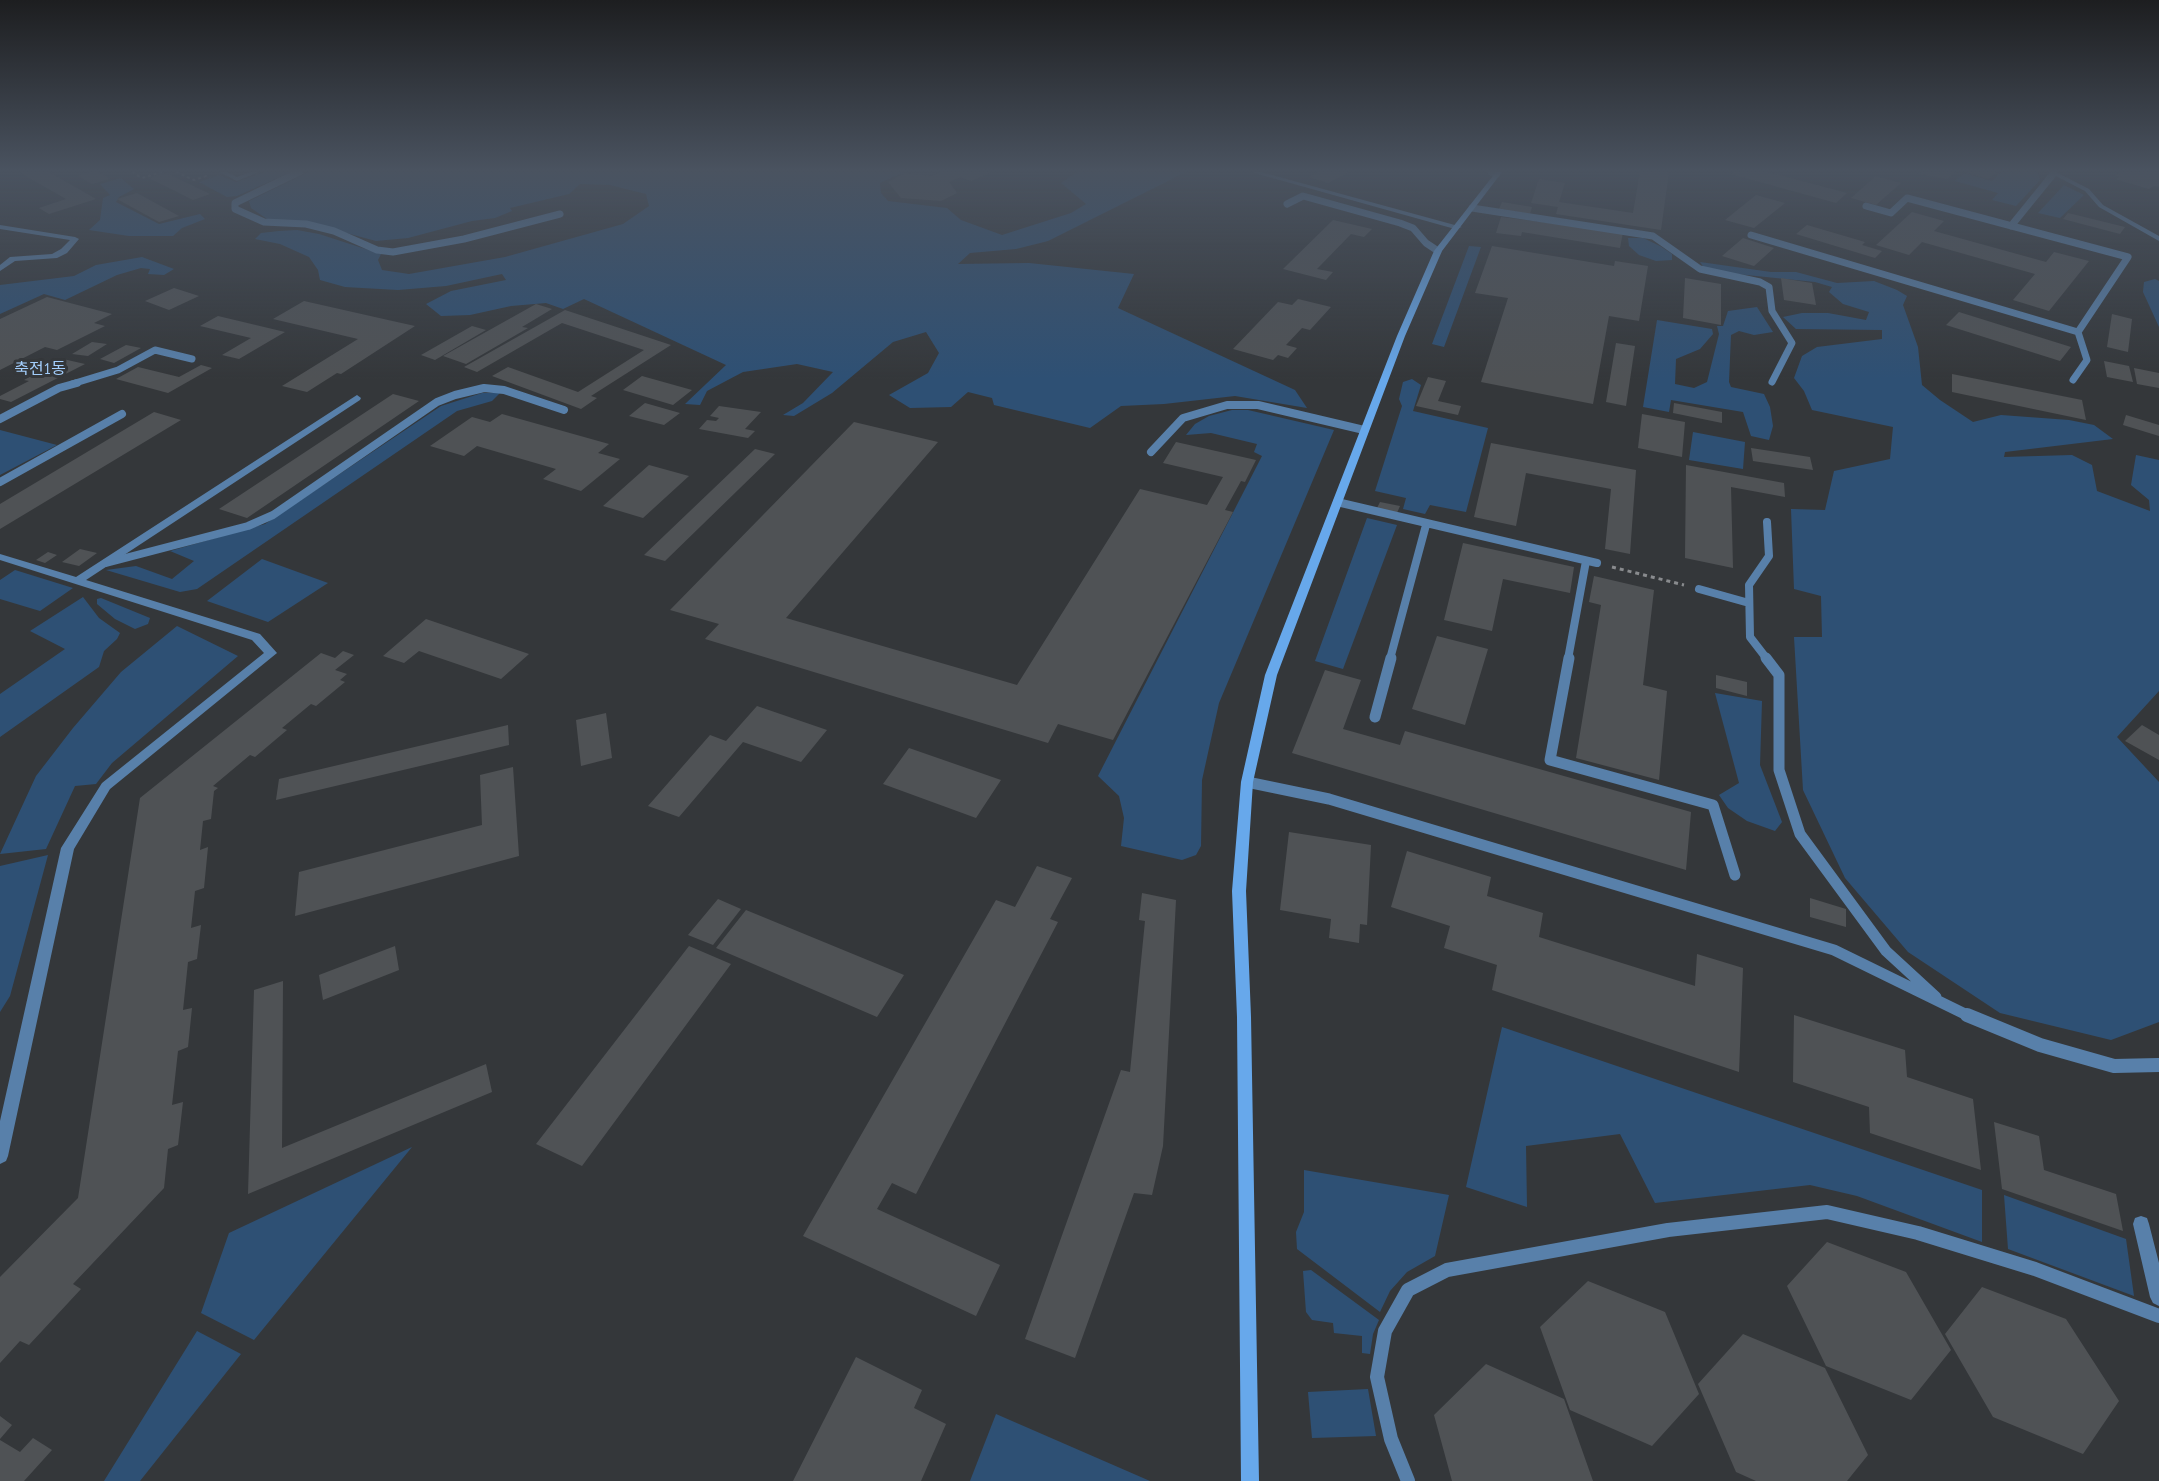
<!DOCTYPE html>
<meta charset="utf-8">
<style>
body{margin:0}
canvas{display:block;background:#34373a}
</style>
<canvas width="2159" height="1481"></canvas>
<script>
const g = document.querySelector('canvas').getContext('2d');
g.lineJoin = 'round';
function paint(path, color) {
  g.fillStyle = color;
  g.fill(path, 'evenodd');
}
function toPath(rows) {
  const path = new Path2D();
  for (const r of rows) {
    path.moveTo(r[0], r[1]);
    for (let i = 2; i < r.length; i += 2) path.lineTo(r[i], r[i + 1]);
  }
  return path;
}
function stroke(path, color, width, dash) {
  g.strokeStyle = color;
  g.lineWidth = width;
  g.lineCap = dash ? 'butt' : 'round';
  g.setLineDash(dash || []);
  g.stroke(path);
}
function label(font, color, halo, rows, align = 'center') {
  g.font = font + ' "PT Sans Narrow","Noto Sans KR",sans-serif';
  g.lineWidth = 6;
  g.setLineDash([]);
  g.textBaseline = 'middle';
  g.strokeStyle = halo;
  g.fillStyle = color;
  for (const [text, x, y, turn = 0] of rows) {
    g.save();
    g.translate(x, y);
    g.rotate((+turn || 0) * Math.PI / 180);
    g.textAlign = isNaN(turn) ? turn : align;
    if (halo) g.strokeText(text, 0, 0);
    g.fillText(text, 0, 0);
    g.restore();
  }
}
paint(toPath([
 [264,172,291,172,237,196,227,197,199,182,219,175,236,182],
 [308,172,904,172,880,183,881,193,888,201,947,208,961,220,1002,235,1071,213,1086,204,1061,183,1077,172,1186,172,1048,241,1016,249,970,253,958,264,1029,263,1134,274,1118,308,1295,390,1307,408,1235,396,1164,404,1121,406,1090,428,994,405,992,398,968,392,951,407,910,408,889,395,928,373,939,353,926,332,893,342,832,393,794,416,783,415,803,403,833,372,797,364,743,372,707,391,700,405,685,404,726,365,584,299,563,309,546,303,511,306,470,315,441,316,426,304,451,291,506,280,502,274,446,286,398,290,345,287,320,280,318,270,309,257,280,244,255,239,261,233,279,231,297,230,319,234,381,254,378,260,382,270,409,274,505,257,623,224,649,206,646,194,610,185,580,184,569,194,510,208,512,211,495,218,472,221,408,238,376,241,309,223,267,219,251,208,249,201],
 [2001,172,2038,172,2040,180,2016,206,1992,200,1998,193,1955,181,1964,173,1992,181],
 [121,178,134,189,119,197,116,202,159,224,200,214,205,219,182,228,173,236,129,236,89,230,100,220,103,198,110,195,100,184],
 [2064,185,2084,195,2060,218,2038,213],
 [1628,238,1643,238,1660,246,1672,254,1672,260,1656,261,1639,255,1629,246],
 [1469,246,1481,247,1444,347,1432,344],
 [142,257,174,269,164,275,148,274,150,269,141,268,117,275,65,300,44,294,0,314,0,285,74,276,96,265],
 [1700,262,1771,272,1796,272,1837,283,1874,281,1897,290,1907,296,1903,305,1918,347,1922,385,1940,400,1973,422,2001,415,2069,420,2094,425,2113,439,2005,452,2004,457,2072,455,2092,465,2097,491,2150,511,2149,500,2131,485,2136,455,2159,460,2159,691,2117,737,2159,782,2159,1022,2111,1040,2000,1013,1908,952,1845,878,1803,790,1794,637,1822,637,1821,596,1794,589,1791,509,1825,510,1834,471,1890,459,1893,427,1812,410,1804,391,1794,378,1802,356,1817,347,1882,339,1882,330,1796,329,1783,317,1802,313,1828,313,1866,320,1869,312,1843,304,1829,292,1832,287,1815,282,1727,273,1705,269],
 [2155,279,2159,281,2159,327,2143,292,2144,282],
 [1757,307,1773,332,1754,335,1739,331,1731,335,1729,382,1731,387,1764,394,1770,407,1773,426,1769,440,1751,436,1743,412,1671,400,1669,412,1643,407,1657,320,1712,329,1713,334,1700,349,1676,359,1675,384,1694,388,1707,382,1719,334,1717,326,1723,326,1728,311],
 [1412,379,1421,385,1413,411,1488,428,1466,512,1430,505,1425,514,1403,509,1406,498,1375,491,1402,406,1399,399,1403,382],
 [482,393,500,393,492,401,457,411,197,589,180,592,106,570,136,566,172,579,194,561,170,551,265,524,441,406],
 [1232,410,1248,410,1334,430,1219,703,1202,780,1201,846,1196,855,1182,860,1121,846,1124,818,1119,796,1098,776,1262,456,1254,452,1257,444,1211,433,1186,435,1195,424,1209,416],
 [0,431,0,430,57,445,0,475],
 [1693,432,1745,442,1743,469,1689,460],
 [1367,518,1397,525,1343,669,1315,661],
 [262,559,328,583,268,622,207,601],
 [15,570,73,588,40,611,0,599,0,580],
 [83,597,99,618,120,633,117,639,104,651,99,667,0,737,0,694,65,649,30,631],
 [101,598,150,618,148,624,135,629,115,619,97,604,97,599],
 [177,626,238,656,112,763,96,784,75,786,46,849,0,854,36,776,73,728,121,672],
 [1715,693,1762,701,1760,765,1782,822,1775,831,1747,821,1728,808,1719,795,1739,783],
 [48,855,10,996,0,1012,0,866],
 [1502,1027,1982,1190,1982,1242,1857,1196,1810,1185,1655,1203,1620,1134,1526,1146,1527,1207,1466,1187],
 [412,1147,254,1340,201,1313,229,1233],
 [1304,1170,1449,1195,1435,1256,1407,1272,1390,1291,1380,1312,1297,1249,1296,1232,1304,1212],
 [2004,1195,2126,1239,2134,1296,2008,1249],
 [1311,1270,1379,1320,1373,1334,1370,1354,1362,1353,1362,1336,1334,1333,1333,1323,1312,1320,1306,1312,1303,1271],
 [197,1331,241,1354,140,1481,104,1481],
 [1368,1389,1376,1436,1312,1438,1308,1392],
 [996,1414,1150,1481,970,1481]
]), '#2e5074');
paint(toPath([
 [19,172,49,172,96,199,49,214,39,208,66,199],
 [91,172,98,172,110,179,92,184,78,176],
 [940,172,992,172,971,181,960,177,949,182,957,193,941,201,901,198,888,182,905,173,931,176],
 [1318,172,1349,172,1328,183,1309,177],
 [1640,172,1669,172,1661,230,1556,214,1558,207,1531,203,1539,179,1565,183,1559,202,1633,213],
 [1734,172,1768,172,1847,193,1836,203,1731,174],
 [1922,172,1955,172,1947,179,1915,173],
 [1965,172,1996,172,1988,179],
 [2120,172,2159,172,2159,187,2154,186,2149,189,2115,179,2119,177,2115,175],
 [166,173,210,194,193,200,149,178],
 [1876,176,1901,183,1876,205,1851,198],
 [137,193,179,216,159,222,117,199],
 [1756,195,1785,203,1754,228,1725,220],
 [1502,202,1532,207,1530,214,1499,209],
 [1912,212,1944,221,1934,231,2046,262,2054,252,2089,261,2049,311,2013,300,2035,274,1922,242,1909,255,1876,245],
 [2068,213,2125,227,2120,234,2063,219],
 [1501,217,1623,232,1620,248,1522,232,1521,236,1496,233],
 [1333,220,1372,229,1364,237,1351,234,1317,269,1333,272,1326,280,1283,269],
 [1807,225,1865,242,1862,245,1882,251,1875,258,1796,234],
 [1743,238,1774,248,1754,266,1722,256],
 [1492,246,1614,266,1615,261,1648,266,1639,321,1609,316,1593,404,1481,382,1508,298,1475,293],
 [1685,278,1721,284,1721,325,1683,318],
 [1781,278,1812,283,1816,305,1784,300],
 [174,288,199,296,169,310,145,301],
 [47,297,112,314,94,323,105,326,57,350,45,347,0,370,0,319],
 [1298,299,1331,307,1310,330,1302,328,1286,345,1297,348,1288,358,1278,355,1273,360,1233,349,1278,302,1292,305],
 [304,301,388,320,415,326,341,374,337,373,307,392,282,386,358,339,273,319],
 [536,304,552,309,522,327,528,328,466,364,443,356],
 [565,310,671,345,591,396,597,398,581,409,492,376,508,367,578,392,644,350,562,323,477,372,464,367],
 [1959,312,2071,347,2060,361,1946,325],
 [2112,314,2132,319,2128,352,2107,347],
 [218,316,285,332,239,359,222,355,251,338,200,326],
 [472,326,486,330,435,360,421,355],
 [92,342,107,344,88,356,72,354],
 [1616,343,1635,346,1626,406,1606,402],
 [126,345,141,348,114,363,100,359],
 [63,359,85,364,11,402,0,399,0,396,29,381,24,380],
 [2104,361,2129,366,2133,382,2107,377],
 [201,365,212,368,168,393,116,379,138,367,179,377],
 [2134,368,2159,373,2159,388,2137,384],
 [1952,374,2082,400,2086,420,1952,392],
 [642,376,692,390,673,405,623,390],
 [1428,377,1446,381,1438,401,1461,406,1458,415,1416,406],
 [393,394,419,401,247,518,219,509],
 [645,403,680,413,664,425,629,416],
 [1674,403,1722,412,1722,423,1673,413],
 [719,406,761,412,745,429,755,431,748,438,699,429,707,420,716,421,719,418,710,416],
 [154,412,181,420,0,529,0,504],
 [502,414,609,444,598,453,620,459,581,491,543,479,556,469,477,446,464,456,430,446,472,417,490,422],
 [1642,414,1685,422,1682,457,1638,448],
 [2126,415,2159,425,2159,436,2123,425],
 [854,422,938,442,786,618,1017,685,1140,489,1207,505,1223,477,1163,463,1176,442,1256,460,1245,482,1241,481,1225,510,1233,512,1113,740,1058,724,1048,743,705,639,719,624,670,610],
 [1491,443,1636,470,1630,554,1605,549,1611,489,1526,473,1516,526,1474,517],
 [1751,448,1810,457,1813,470,1753,461],
 [755,449,775,454,665,561,644,555],
 [649,465,689,476,643,518,603,506],
 [1686,465,1784,483,1785,497,1731,487,1733,568,1685,558],
 [1380,502,1400,506,1397,513,1377,508],
 [1463,543,1574,567,1570,593,1503,579,1492,631,1444,620],
 [80,549,97,553,79,566,62,562],
 [48,552,57,555,45,563,36,560],
 [1594,576,1654,590,1643,685,1667,691,1659,780,1576,758,1601,605,1589,602],
 [426,619,529,654,501,679,419,651,404,663,383,656],
 [1437,636,1488,649,1465,725,1412,709],
 [343,651,354,655,335,670,347,674,340,680,345,682,316,706,311,704,282,728,287,730,255,757,250,755,213,786,218,788,214,791,211,819,203,821,200,850,208,847,204,888,195,891,191,928,201,925,197,959,188,962,183,1010,192,1008,188,1047,178,1051,172,1105,183,1102,178,1145,168,1149,164,1188,73,1284,81,1289,29,1345,20,1341,0,1363,0,1277,78,1198,140,798,321,653,335,658],
 [1325,670,1361,680,1343,729,1400,745,1405,731,1691,812,1686,870,1292,753],
 [1716,675,1747,682,1747,696,1716,688],
 [757,706,827,730,801,762,743,742,679,817,648,806,710,735,726,741],
 [606,713,612,758,581,766,576,720],
 [508,725,509,745,276,800,279,779],
 [2142,725,2159,735,2159,760,2125,741],
 [909,748,1001,780,976,818,883,784],
 [513,767,519,856,295,916,299,872,482,825,480,775],
 [1289,832,1371,845,1367,925,1360,924,1359,943,1329,938,1331,919,1280,910],
 [1407,851,1491,877,1487,896,1543,913,1539,937,1695,986,1697,954,1743,968,1739,1072,1492,990,1497,965,1444,948,1450,926,1391,907],
 [1037,866,1072,878,1050,919,1058,922,916,1194,892,1183,877,1209,1000,1265,976,1316,803,1236,996,900,1015,907],
 [1142,893,1176,900,1163,1146,1152,1195,1134,1193,1075,1358,1025,1339,1121,1070,1130,1072,1145,921,1139,920],
 [1810,898,1846,909,1846,927,1810,917],
 [718,899,741,909,713,945,688,935],
 [746,910,904,975,877,1017,716,948],
 [395,946,399,970,323,1000,319,975],
 [689,946,731,964,582,1166,536,1144],
 [283,981,282,1148,486,1064,492,1092,248,1194,254,990],
 [1794,1015,1905,1050,1907,1077,1973,1099,1981,1170,1870,1133,1869,1107,1793,1082],
 [1994,1122,2039,1136,2044,1170,2116,1194,2123,1231,2002,1189],
 [1827,1242,1906,1272,1951,1350,1911,1400,1826,1366,1787,1286],
 [1588,1281,1665,1312,1699,1394,1652,1446,1570,1410,1540,1327],
 [1982,1287,2066,1319,2119,1401,2083,1454,1993,1417,1945,1334],
 [1743,1334,1825,1368,1868,1455,1847,1481,1756,1481,1736,1472,1698,1384],
 [856,1357,922,1390,914,1408,946,1424,921,1481,793,1481],
 [1486,1364,1564,1399,1593,1481,1452,1481,1434,1415],
 [0,1416,12,1425,0,1439],
 [33,1438,52,1450,24,1481,0,1481,0,1440,20,1452]
]), '#4f5255');
stroke(toPath([
 [132,172,142,178,162,172],
 [176,172,194,180,209,175]
]), '#898b8e', 2, [3, 3]);
stroke(toPath([
 [1612,567,1684,585]
]), '#898b8e', 3, [4, 4]);
stroke(toPath([
 [299,172,235,203,235,209,264,222,306,224,334,231,377,250,393,252,464,239,560,214],
 [1491,172,1497,174],
 [1287,204,1303,196,1400,223,1413,228,1426,243,1438,251],
 [1472,208,1653,236,1700,269,1760,282,1769,287,1772,311,1792,343,1772,382],
 [2011,226,2054,173],
 [1751,235,2078,332,2128,257,1907,198,1891,213,1866,206],
 [2073,380,2087,360,2078,332],
 [72,384,118,370,155,350,192,359]
]), '#5880aa', 7);
stroke(toPath([
 [0,419,59,388,77,383],
 [1151,452,1183,418,1227,405,1258,405,1364,430],
 [0,482,122,414],
 [1337,502,1597,563],
 [106,563,248,526,273,515,437,402,455,395,484,388,504,390,564,410],
 [1699,589,1749,603],
 [1390,659,1426,525],
 [1568,659,1586,561],
 [1767,659,1750,637,1749,585,1769,556,1767,522]
]), '#5880aa', 8);
stroke(toPath([
 [1569,658,1550,760,1713,805,1735,875],
 [1766,658,1779,675,1779,770,1800,834,1886,951,1936,997],
 [1375,717,1391,658],
 [1247,782,1329,799,1834,950,1971,1017]
]), '#5880aa', 11);
stroke(toPath([
 [1967,1015,2040,1045,2114,1066,2159,1065],
 [1408,1481,1391,1439,1377,1377,1385,1331,1408,1290,1447,1270,1668,1230,1827,1212,1918,1233,2035,1269,2159,1316]
]), '#5880aa', 14);
paint(toPath([
 [219,172,227,172,237,177,250,172,259,172,237,181,219,172],
 [1251,172,1261,172,1462,227,1455,229,1251,172],
 [2048,172,2056,172,2089,189,2103,205,2159,236,2159,241,2099,207,2085,191,2048,172],
 [0,225,75,237,79,239,67,253,57,258,15,261,0,271,0,265,10,257,52,254,61,249,70,240,0,229,0,225],
 [357,395,361,398,360,400,86,580,260,634,277,653,110,789,74,849,8,1156,6,1161,0,1164,0,1121,61,848,102,783,264,653,252,640,0,560,0,554,76,577,357,395],
 [2141,1216,2147,1218,2149,1224,2159,1263,2159,1306,2153,1303,2150,1297,2133,1224,2135,1218,2141,1216]
]), '#5880aa');
paint(toPath([
 [1496,172,1502,172,1442,251,1405,336,1277,675,1253,782,1246,891,1251,1017,1259,1481,1241,1481,1237,1017,1232,891,1241,782,1265,675,1397,336,1434,251,1496,172]
]), '#67a8eb');
const sky = g.createLinearGradient(0, 0, 0, 379);
sky.addColorStop(0, '#1d1e20');
sky.addColorStop(0.45, '#4a5360');
sky.addColorStop(1, '#4a536000');
g.fillStyle = sky;
g.fillRect(0, 0, 2159, 379);
label('16px', '#a3cefc', '#34373a', [
 ["축전1동",40,369]
]);
</script>
